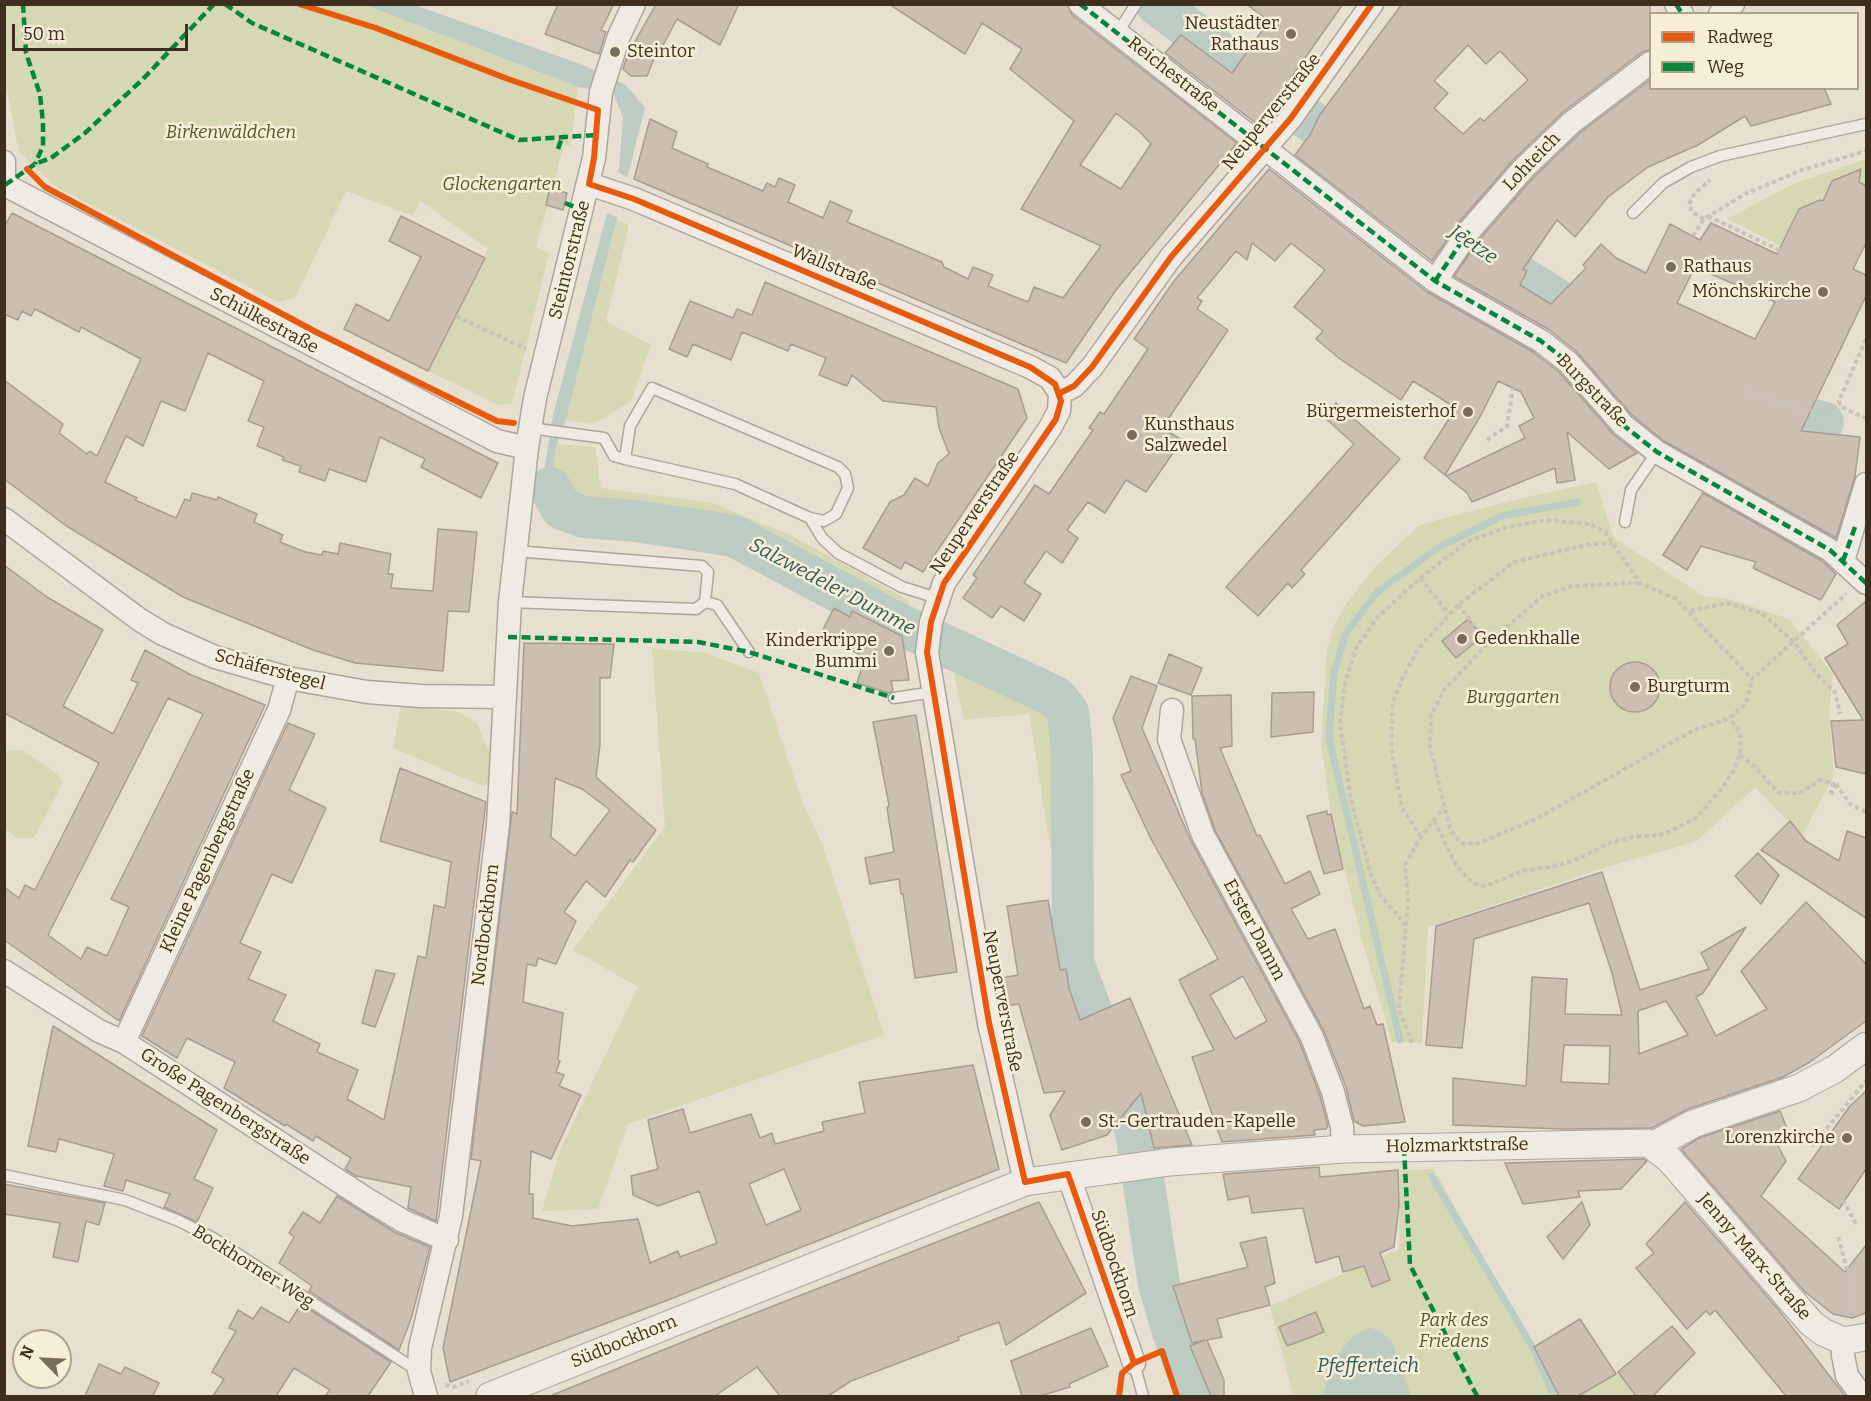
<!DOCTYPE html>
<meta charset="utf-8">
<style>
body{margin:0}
#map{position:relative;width:1871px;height:1401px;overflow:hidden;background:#e7e0d1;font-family:Bitter,serif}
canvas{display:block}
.frame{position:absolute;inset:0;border:6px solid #3d2e20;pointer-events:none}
.legend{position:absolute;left:1649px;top:12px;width:210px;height:78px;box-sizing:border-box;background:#f7eed8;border:2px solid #ada18e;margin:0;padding:8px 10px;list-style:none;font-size:18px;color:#3d2e20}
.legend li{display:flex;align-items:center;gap:12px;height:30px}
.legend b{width:30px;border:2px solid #ada18e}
.north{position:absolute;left:12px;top:1329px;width:60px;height:60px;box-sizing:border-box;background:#f7eed8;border:2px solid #ada18e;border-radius:50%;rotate:294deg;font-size:16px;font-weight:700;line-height:24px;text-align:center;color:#3d2e20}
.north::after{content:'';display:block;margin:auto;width:21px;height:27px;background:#786c5e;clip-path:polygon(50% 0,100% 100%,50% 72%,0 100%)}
.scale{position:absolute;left:12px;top:24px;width:176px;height:27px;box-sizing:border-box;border:3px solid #3d2e20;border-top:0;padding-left:8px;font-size:18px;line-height:21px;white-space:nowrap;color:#3d2e20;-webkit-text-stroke:4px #f7eed8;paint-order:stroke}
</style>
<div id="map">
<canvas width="1871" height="1401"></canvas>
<div class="frame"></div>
<ul class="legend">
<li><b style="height:8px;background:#e8590c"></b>Radweg</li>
<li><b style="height:8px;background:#00873e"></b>Weg</li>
</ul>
<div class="north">N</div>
<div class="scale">50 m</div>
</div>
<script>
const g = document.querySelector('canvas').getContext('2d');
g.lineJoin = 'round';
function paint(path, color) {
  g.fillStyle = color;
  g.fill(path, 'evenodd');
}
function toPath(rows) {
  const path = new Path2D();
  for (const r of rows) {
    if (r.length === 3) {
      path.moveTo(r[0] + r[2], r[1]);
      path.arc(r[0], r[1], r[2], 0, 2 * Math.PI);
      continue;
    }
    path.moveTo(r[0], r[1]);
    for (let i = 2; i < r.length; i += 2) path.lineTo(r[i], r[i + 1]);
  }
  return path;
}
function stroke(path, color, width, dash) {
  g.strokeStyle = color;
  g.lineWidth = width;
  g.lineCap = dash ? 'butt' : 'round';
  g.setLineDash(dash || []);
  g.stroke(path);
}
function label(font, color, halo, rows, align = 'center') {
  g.font = font + ' Bitter,serif';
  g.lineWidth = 5;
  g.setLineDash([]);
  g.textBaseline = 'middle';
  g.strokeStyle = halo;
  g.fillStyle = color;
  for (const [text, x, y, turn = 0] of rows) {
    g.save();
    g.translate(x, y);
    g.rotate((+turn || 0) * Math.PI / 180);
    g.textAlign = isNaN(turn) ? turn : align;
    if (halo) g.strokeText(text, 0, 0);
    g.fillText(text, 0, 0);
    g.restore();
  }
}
paint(toPath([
 [4,5,365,5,578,87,570,146,564,145,536,247,549,253,512,404,499,405,428,371,488,249,420,201,413,216,346,191,295,298,278,302,55,186,19,152,5,81],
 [1866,159,1866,186,1859,182,1828,190,1827,194,1832,196,1781,246,1727,219,1793,184],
 [617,220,629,225,606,321,651,345,631,401,594,424,566,420],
 [557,444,595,447,601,488,713,503,792,536,910,601,892,629,726,542,590,514,563,501,551,479],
 [1596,482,1614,538,1704,596,1733,600,1789,619,1833,674,1829,710,1834,776,1802,836,1755,787,1697,841,1607,867,1428,927,1422,1043,1392,1042,1362,940,1331,814,1321,740,1327,651,1333,627,1346,604,1375,567,1419,525,1506,502],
 [953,642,1059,684,1079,711,1082,793,1079,876,1082,891,1058,897,1029,714,964,720,954,674],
 [652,648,706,653,759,673,802,801,822,843,884,1035,628,1124,598,1209,542,1211,560,1150,638,987,573,950,665,827],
 [401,705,459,712,477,723,489,751,488,784,482,786,393,748],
 [8,750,24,751,57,774,63,783,34,838,18,839,5,829,4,756],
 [1434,1169,1559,1396,1411,1396,1392,1341,1338,1354,1322,1396,1293,1396,1270,1306,1399,1249,1400,1170],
 [1618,1372,1635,1396,1578,1396,1616,1374]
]), '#d6d7b3');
paint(toPath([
 [365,5,415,5,583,65,626,85,645,108,566,420,557,444,551,479,563,501,590,514,596,526,567,523,547,503,542,483,553,415,619,168,623,117,613,93,578,87],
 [1369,1327,1380,1331,1392,1341,1411,1396,1322,1396,1338,1354,1354,1335]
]), '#bcccc2');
paint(toPath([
 [616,171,632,179,621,219,604,212]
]), '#e7e0d1');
stroke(toPath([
 [1400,1040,1329,738,1334,672,1346,633,1377,592,1441,546,1502,516,1577,502],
 [1432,1177,1533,1348,1554,1396]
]), '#bcccc2', 7);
stroke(toPath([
 [1156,4,1361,159],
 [1407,197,1456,236,1604,329],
 [1752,408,1823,422],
 [550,488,562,509,584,517,636,521,734,536,895,622,1056,697,1068,712,1072,751,1073,962,1136,1132,1159,1284,1173,1332,1197,1396]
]), '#bcccc2', 42);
const building = toPath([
 [558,4,614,4,601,30,606,32,599,54,545,34,558,4],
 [652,4,739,4,720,45,677,19,660,51,658,49,647,76,631,76,623,69,631,44,633,45,655,6,652,4],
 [889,4,1067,4,1072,15,1237,143,1116,290,1066,363,634,179,650,119,677,132,672,148,708,164,707,167,763,191,767,183,775,187,779,178,795,185,788,202,823,218,830,201,852,211,847,222,942,262,944,267,968,279,973,267,993,275,988,286,1028,302,1034,287,1063,298,1101,246,1021,209,1074,121,1010,69,1022,49,982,23,965,54,889,4],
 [1116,113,1140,132,1151,144,1121,189,1080,165,1116,113],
 [1246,4,1343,4,1258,125,1165,53,1181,35,1232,73,1269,21,1246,4],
 [1402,4,1650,4,1650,50,1642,52,1563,112,1514,159,1459,222,1432,261,1295,155,1310,135,1319,116,1402,4],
 [1468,45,1486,64,1500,51,1528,80,1484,121,1480,118,1463,134,1434,108,1448,93,1434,81,1468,45],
 [1650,80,1650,88,1824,88,1831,104,1751,126,1745,116,1698,145,1648,167,1608,197,1575,237,1557,220,1523,269,1527,271,1520,285,1551,304,1586,268,1583,265,1601,244,1616,258,1646,273,1670,224,1700,240,1711,223,1777,254,1799,209,1820,200,1823,201,1832,181,1861,169,1859,182,1866,186,1866,243,1853,269,1866,275,1866,296,1801,431,1860,437,1855,476,1836,538,1664,441,1632,415,1576,351,1548,329,1454,276,1480,239,1533,178,1580,133,1650,80],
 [1695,267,1775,302,1755,339,1677,303,1695,267],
 [1269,169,1427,292,1533,352,1559,372,1613,434,1637,453,1609,469,1567,432,1575,480,1557,483,1555,468,1472,502,1467,493,1446,476,1525,438,1519,426,1534,418,1521,392,1498,381,1481,415,1445,475,1424,458,1456,408,1413,381,1401,400,1340,359,1316,339,1323,331,1294,307,1325,270,1291,243,1275,261,1252,243,1247,260,1236,251,1197,298,1202,301,1197,309,1228,330,1162,428,1182,440,1146,492,1126,480,1105,513,1088,502,1067,530,1078,538,1062,563,1046,551,1024,583,1041,594,1024,621,1001,606,992,618,963,598,977,578,973,575,1035,485,1049,494,1093,430,1089,428,1100,412,1104,414,1148,349,1134,339,1174,281,1269,169],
 [550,188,567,193,563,210,546,205,550,188],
 [12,213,498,463,481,498,421,467,425,459,380,437,366,482,329,469,325,481,299,472,301,466,282,460,284,457,257,446,264,427,248,421,264,381,208,353,185,411,161,401,143,446,126,436,105,482,137,498,135,500,176,518,185,499,190,501,192,493,217,500,218,497,257,514,254,522,283,535,280,542,305,552,322,555,323,551,338,554,340,543,391,554,388,574,393,574,391,588,433,591,438,529,477,532,469,612,448,611,443,671,355,663,313,650,183,597,65,525,4,479,4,380,63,424,59,433,87,454,90,451,97,456,141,359,81,327,79,332,35,309,31,316,22,311,18,320,4,314,4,227,12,213],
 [401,216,485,258,428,371,344,329,356,304,389,321,421,257,389,241,401,216],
 [765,282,1018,389,1027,418,923,572,905,562,901,569,863,548,890,502,904,495,915,478,928,486,938,463,949,454,939,428,936,407,883,401,852,375,847,386,819,375,826,358,791,344,788,351,742,332,731,360,693,344,687,357,669,349,690,301,733,318,737,309,752,315,765,282],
 [1336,403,1400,459,1301,570,1305,574,1292,588,1288,583,1258,616,1226,587,1354,444,1324,417,1336,403],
 [1703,493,1822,561,1836,574,1821,600,1753,568,1756,562,1728,554,1701,546,1687,570,1663,555,1703,493],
 [4,565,47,597,103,630,63,706,113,734,138,683,131,680,145,650,189,674,265,705,119,1021,4,940,4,887,19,898,25,885,35,890,99,763,4,713,4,565],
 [168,698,203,714,111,899,129,907,107,956,87,947,81,959,48,935,168,698],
 [1866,601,1866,774,1836,767,1831,721,1863,720,1825,658,1848,644,1837,625,1866,601],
 [834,608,850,617,852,611,902,636,909,680,891,681,893,691,889,693,857,683,865,657,820,635,834,608],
 [1468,619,1483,636,1456,658,1442,641,1468,619],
 [524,643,614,644,610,678,600,678,600,745,596,777,656,830,633,862,630,860,605,897,586,881,564,912,576,921,556,964,538,958,536,966,527,964,523,1002,563,1013,558,1060,560,1061,556,1072,564,1075,559,1086,581,1095,551,1159,531,1151,529,1194,533,1194,533,1218,572,1226,638,1219,650,1263,678,1251,680,1257,717,1243,699,1191,658,1206,633,1195,631,1176,658,1169,648,1120,683,1109,690,1133,751,1114,760,1138,772,1133,775,1144,824,1131,822,1122,865,1113,859,1082,973,1065,999,1169,668,1300,450,1382,443,1348,481,1161,471,1159,512,812,517,814,524,643],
 [555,778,582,789,610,810,575,856,551,837,555,778],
 [784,1169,801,1210,766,1225,749,1184,784,1169],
 [1169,654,1202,668,1191,695,1158,683,1169,654],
 [1635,687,25],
 [1131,676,1157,686,1142,728,1191,841,1300,1043,1320,1096,1328,1126,1326,1129,1314,1130,1315,1135,1222,1142,1192,1057,1214,1050,1179,980,1218,959,1151,839,1121,775,1131,771,1113,718,1131,676],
 [1243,976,1267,1021,1235,1039,1210,995,1243,976],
 [1314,692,1313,732,1271,737,1272,693,1314,692],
 [1231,695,1232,746,1220,748,1257,836,1260,835,1285,884,1310,871,1320,894,1291,909,1308,939,1335,929,1364,1009,1370,1006,1377,1025,1383,1024,1405,1122,1363,1126,1354,1121,1346,1087,1324,1031,1215,830,1202,793,1195,739,1193,739,1192,696,1231,695],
 [916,715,957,972,915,978,903,894,901,894,899,879,870,884,865,858,894,852,887,808,889,805,873,722,916,715],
 [288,723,315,734,289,790,326,808,292,883,272,874,240,943,261,952,248,979,286,995,273,1021,320,1044,317,1052,358,1070,347,1099,384,1120,418,956,426,958,434,905,445,908,451,862,380,841,400,768,486,802,436,1221,408,1208,411,1187,356,1176,345,1169,351,1158,316,1136,313,1141,286,1124,285,1126,224,1088,235,1062,187,1038,177,1058,142,1036,288,723],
 [1327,811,1327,815,1331,814,1343,869,1324,874,1307,816,1327,811],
 [1790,821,1806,841,1839,861,1847,831,1866,838,1866,918,1761,850,1790,821],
 [1758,853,1779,875,1761,904,1735,876,1758,853],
 [1602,872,1640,990,1709,969,1701,953,1746,927,1703,993,1696,997,1716,1036,1767,1009,1741,971,1806,902,1866,964,1866,1021,1810,1062,1783,1077,1688,1109,1652,1128,1562,1129,1453,1125,1453,1078,1526,1086,1532,977,1567,979,1565,1014,1622,1015,1612,973,1589,903,1474,939,1462,1048,1426,1045,1436,926,1602,872],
 [1666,1001,1688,1035,1639,1054,1638,1011,1666,1001],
 [1564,1045,1610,1046,1609,1084,1561,1082,1564,1045],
 [1048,900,1060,970,1066,969,1069,988,1080,1020,1130,998,1192,1145,1154,1148,1141,1093,1107,1135,1062,1150,1050,1115,1065,1091,1044,1093,1019,1004,1005,1006,1001,978,1018,975,1007,906,1048,900],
 [376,970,395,974,375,1027,362,1023,376,970],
 [53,1026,217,1130,194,1179,213,1188,197,1222,164,1207,170,1194,126,1180,123,1191,104,1186,114,1154,59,1139,56,1152,28,1146,53,1026],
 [1866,1091,1866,1169,1839,1209,1798,1179,1850,1106,1866,1091],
 [1780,1111,1788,1131,1775,1140,1786,1161,1761,1196,1845,1272,1866,1245,1866,1313,1852,1318,1833,1314,1805,1292,1681,1149,1699,1138,1780,1111],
 [1644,1159,1647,1161,1621,1189,1578,1191,1580,1197,1523,1204,1505,1163,1644,1159],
 [1319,1167,1320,1177,1398,1170,1399,1205,1394,1247,1380,1253,1390,1280,1372,1287,1364,1266,1343,1272,1339,1256,1316,1263,1303,1208,1252,1213,1249,1196,1228,1200,1223,1174,1319,1167],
 [4,1184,105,1203,99,1225,86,1221,78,1262,53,1257,60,1223,4,1214,4,1184],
 [337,1196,396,1233,430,1247,411,1319,399,1350,309,1291,312,1286,279,1263,294,1237,289,1233,303,1212,320,1223,337,1196],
 [1039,1202,1086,1293,1006,1345,999,1322,958,1337,959,1340,851,1381,828,1396,780,1396,757,1367,715,1396,550,1396,722,1326,1039,1202],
 [1582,1202,1590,1225,1563,1259,1547,1237,1582,1202],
 [1685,1202,1778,1309,1845,1396,1786,1396,1715,1310,1710,1315,1706,1311,1687,1329,1636,1268,1654,1253,1646,1244,1685,1202],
 [1266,1237,1275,1283,1265,1287,1270,1305,1217,1319,1222,1337,1207,1340,1224,1380,1224,1396,1211,1396,1190,1346,1205,1340,1192,1343,1173,1286,1248,1267,1240,1243,1266,1237],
 [301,1304,391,1362,368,1396,325,1396,330,1390,294,1368,276,1396,213,1396,224,1379,212,1372,236,1331,229,1328,238,1310,253,1319,261,1307,289,1323,301,1304],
 [1316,1312,1324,1332,1287,1346,1279,1327,1316,1312],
 [1580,1319,1616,1374,1578,1396,1559,1396,1534,1347,1580,1319],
 [1672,1326,1695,1353,1653,1396,1636,1396,1618,1372,1672,1326],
 [1091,1328,1108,1366,1069,1384,1070,1387,1040,1396,1022,1396,1011,1361,1091,1328],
 [99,1364,121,1374,125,1367,159,1383,153,1396,85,1396,99,1364]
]);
paint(building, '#cbbfb2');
stroke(building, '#a89c90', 1.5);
const service = toPath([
 [1118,32,1136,4],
 [1633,213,1663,183,1691,167,1720,156,1866,124],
 [530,428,604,438,614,456,625,459],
 [810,518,824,521,836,514,848,488,845,474,838,467,652,388,630,426,625,459,735,484,810,518,822,538,838,553,902,587,937,598],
 [1625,522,1631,490,1657,452],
 [510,602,696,609,705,602,708,572,702,566,515,551],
 [705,602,717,605,749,652],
 [894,698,934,692],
 [4,1175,125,1200,179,1221,213,1238,418,1371],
 [1134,1363,1143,1396]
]);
const minor = toPath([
 [1080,4,1435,281,1541,341,1568,362,1623,425,1657,452,1830,550,1866,583],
 [1676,4,1682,14],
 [1720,14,1733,4],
 [4,162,4,186],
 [589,184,634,199,1030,367,1050,378,1060,393,1059,411,1050,428,944,583,931,622,927,652,989,1023,1025,1182],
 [5,185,497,441,527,448],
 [1435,281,1469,231,1523,169,1571,123,1650,63],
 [1060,393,1074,386,1092,367,1171,257,1291,118,1372,4],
 [4,519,140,620,163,634,215,657,288,678,367,692,421,696,505,697],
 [1843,561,1866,484],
 [1172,710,1169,739,1203,835,1312,1037,1333,1092,1342,1127,1343,1149],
 [4,971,99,1031,124,1042,368,1200,403,1221,447,1240],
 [124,1042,279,710,288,678],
 [1068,1174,1134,1363],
 [1843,1341,1843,1355,1847,1376,1862,1396],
 [426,1396,419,1371,420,1348,451,1216,498,825,510,602,527,448,535,398,594,158,601,92,619,36,634,4]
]);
const tertiary = toPath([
 [1654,1145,1693,1124,1799,1088,1835,1069,1866,1046],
 [490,1396,1025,1182,1170,1162,1343,1149,1649,1143,1670,1160,1811,1323,1823,1332,1843,1341,1866,1337]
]);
stroke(service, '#ada599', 13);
stroke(minor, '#ada599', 25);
stroke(tertiary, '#ada599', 29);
stroke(toPath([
 [1708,216,1783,252],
 [1704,219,1692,212,1689,204,1695,193,1710,180],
 [1693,236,1704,219,1745,194,1802,170,1866,151],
 [456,316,526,349],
 [1866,339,1839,401,1841,407,1866,418],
 [1746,391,1782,404,1818,412,1840,405],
 [1487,440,1507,426,1513,388],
 [1420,578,1449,614],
 [1640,583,1572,586,1543,596,1489,642,1444,690,1431,715,1430,747,1450,829,1461,843,1479,843,1534,820,1694,730,1730,718,1746,703,1752,679],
 [1458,605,1489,642],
 [1690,611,1727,603,1761,613,1793,641,1819,677,1835,692,1840,714],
 [1740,755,1753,765,1779,793,1800,793,1820,780,1833,783,1830,796,1836,784],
 [1836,784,1850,804,1866,812],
 [1434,821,1456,865,1469,880,1481,886,1487,886,1521,871,1549,867,1573,861,1612,842,1634,837,1665,834,1696,818,1722,788,1734,770,1741,748,1740,733,1730,718],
 [1421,837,1402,808,1391,747,1393,701,1403,677,1419,648,1458,605,1514,562,1591,544,1612,543],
 [1406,925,1408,902,1405,865,1421,837,1443,808],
 [1412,1043,1399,1009,1406,925,1381,896,1371,875,1351,800,1340,723,1344,688,1355,650,1376,619,1420,578,1467,542,1504,528,1545,520,1590,524,1605,532,1640,583,1676,599,1752,679,1846,594],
 [1812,1146,1866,1081],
 [1843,1200,1856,1224],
 [1838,1237,1847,1269,1854,1316],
 [445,1385,454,1387,469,1381]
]), '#c8c2b9', 4, [4.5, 3]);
stroke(service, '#efebe3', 10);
stroke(minor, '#efebe3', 22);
stroke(tertiary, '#efebe3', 27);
stroke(toPath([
 [23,4,26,53,40,94,43,123,43,146,35,164],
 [225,4,252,23,519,140,596,135],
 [1080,4,1435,281,1541,341,1568,362,1623,425,1657,452,1830,550,1866,583],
 [1676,4,1682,14],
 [558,149,562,137],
 [5,185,35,164,51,158,85,133,143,79,214,4],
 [565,203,582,210],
 [1435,281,1469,231],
 [1843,561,1855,527],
 [508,637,698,642,749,652,894,698],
 [1404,1147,1410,1265,1477,1396]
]), '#00873e', 4.5, [9, 4.5]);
stroke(toPath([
 [299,4,376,28,508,79,598,110,594,158,589,184,634,199,1030,367,1055,384,1061,401,1056,419,944,583,931,622,927,652,989,1023,1025,1182,1068,1174,1134,1363],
 [27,169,45,187,316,332,497,421,514,423],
 [1060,393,1074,386,1092,367,1171,257,1291,118,1372,4],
 [1119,1396,1122,1373,1134,1363,1162,1351,1177,1396]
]), '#e8590c', 6);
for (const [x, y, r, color] of [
 [1291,34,6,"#786c5e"],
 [615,52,6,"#786c5e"],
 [1671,267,6,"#786c5e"],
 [1823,292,6,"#786c5e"],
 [1468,412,6,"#786c5e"],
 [1132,435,6,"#786c5e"],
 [1462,639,6,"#786c5e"],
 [889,651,6,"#786c5e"],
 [1635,687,6,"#786c5e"],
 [1086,1122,6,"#786c5e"],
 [1847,1138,6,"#786c5e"]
]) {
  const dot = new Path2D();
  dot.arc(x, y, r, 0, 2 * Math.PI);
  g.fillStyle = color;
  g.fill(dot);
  stroke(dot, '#f7eed8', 2);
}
label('18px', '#3d2e20', '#f7eed8', [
 ["Neustädter",1279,24,"right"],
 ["Rathaus",1279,45,"right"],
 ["Steintor",627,52],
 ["Rathaus",1683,267],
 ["Mönchskirche",1811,292,"right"],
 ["Bürgermeisterhof",1456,412,"right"],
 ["Kunsthaus",1144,425],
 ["Salzwedel",1144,446],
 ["Gedenkhalle",1474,639],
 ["Kinderkrippe",877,641,"right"],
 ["Bummi",877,662,"right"],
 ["Burgturm",1647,687],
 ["St.-Gertrauden-Kapelle",1098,1122],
 ["Lorenzkirche",1835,1138,"right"]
], 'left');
label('18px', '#3d2e20', '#f7eed8', [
 ["Reichestraße",1173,75,38],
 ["Neuperverstraße",1272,112,-51],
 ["Lohteich",1532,162,-46],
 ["Steintorstraße",570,260,-76],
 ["Wallstraße",834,268,23],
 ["Schülkestraße",264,321,28],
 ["Burgstraße",1592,391,46],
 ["Neuperverstraße",975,513,-56],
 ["Schäferstegel",270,670,15],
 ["Kleine Pagenbergstraße",208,861,-65],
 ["Nordbockhorn",486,925,-83],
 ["Erster Damm",1254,930,62],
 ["Neuperverstraße",1002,1001,79],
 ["Große Pagenbergstraße",225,1107,33],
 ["Holzmarktstraße",1457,1146,-1],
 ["Jenny-Marx-Straße",1754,1257,49],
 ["Südbockhorn",1114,1264,71],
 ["Bockhorner Weg",253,1267,32],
 ["Südbockhorn",624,1342,-22]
]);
label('italic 18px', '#4d5a26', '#f7eed8', [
 ["Birkenwäldchen",231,133],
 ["Glockengarten",502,185],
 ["Burggarten",1513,698],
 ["Park des",1454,1321],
 ["Friedens",1454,1342]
]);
label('italic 20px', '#2f5d5a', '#f7eed8', [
 ["Jeetze",1473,245,34],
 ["Salzwedeler Dumme",832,587,28],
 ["Pfefferteich",1368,1366]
]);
</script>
